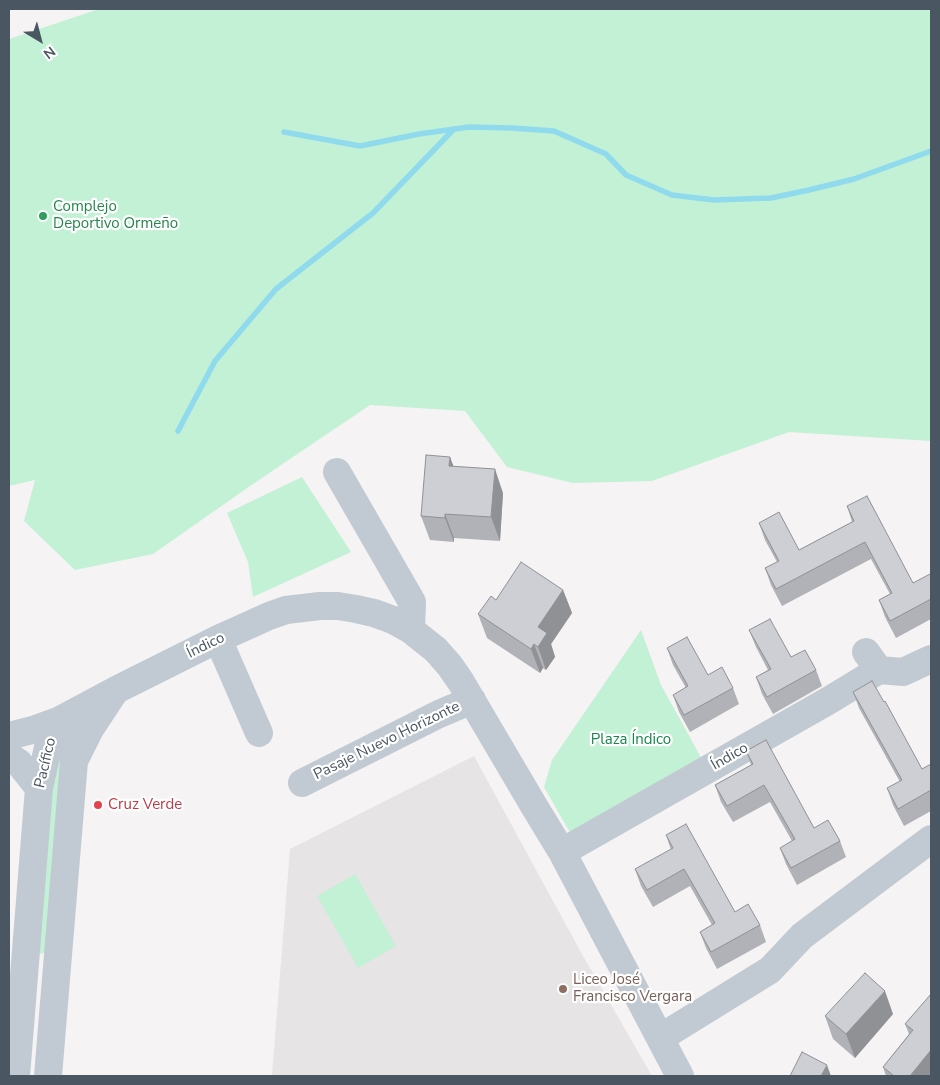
<!DOCTYPE html>
<meta charset="utf-8">
<style>
body{margin:0}
#map{position:relative;width:940px;height:1085px;overflow:hidden;background:#f5f3f3;font-family:"Nunito Sans",sans-serif}
canvas{display:block}
.frame{position:absolute;inset:0;border:10px solid #4a5661;pointer-events:none}
.north{position:absolute;left:15px;top:15px;width:50px;height:50px;-webkit-text-stroke:4px #fff;paint-order:stroke;rotate:143deg;font-size:14px;font-weight:700;line-height:20px;text-align:center;color:#4a5661}
.north::after{content:'';display:block;margin:auto;width:18px;height:22px;background:#4a5661;clip-path:polygon(50% 0,100% 100%,50% 72%,0 100%)}
</style>
<div id="map">
<canvas width="940" height="1085"></canvas>
<div class="frame"></div>
<div class="north">N</div>
</div>
<script>
const g = document.querySelector('canvas').getContext('2d');
g.lineJoin = 'round';
function paint(path, color) {
  g.fillStyle = color;
  g.fill(path, 'evenodd');
}
function toPath(rows) {
  const path = new Path2D();
  for (const r of rows) {
    path.moveTo(r[0], r[1]);
    for (let i = 2; i < r.length; i += 2) path.lineTo(r[i], r[i + 1]);
  }
  return path;
}
function stroke(path, color, width, dash) {
  g.strokeStyle = color;
  g.lineWidth = width;
  g.lineCap = dash ? 'butt' : 'round';
  g.setLineDash(dash || []);
  g.stroke(path);
}
function label(font, color, halo, rows, align = 'center') {
  g.font = font + ' "Nunito Sans",sans-serif';
  g.lineWidth = 4.5;
  g.setLineDash([]);
  g.textBaseline = 'middle';
  g.strokeStyle = halo;
  g.fillStyle = color;
  for (const [text, x, y, turn = 0] of rows) {
    g.save();
    g.translate(x, y);
    g.rotate((+turn || 0) * Math.PI / 180);
    g.textAlign = isNaN(turn) ? turn : align;
    if (halo) g.strokeText(text, 0, 0);
    g.fillText(text, 0, 0);
    g.restore();
  }
}
paint(toPath([
 [474,756,583,956,652,1076,273,1076,272,1075,290,849]
]), '#e6e4e5');
paint(toPath([
 [99,9,931,9,931,441,789,432,652,481,573,483,507,467,465,411,370,405,250,486,153,554,75,570,24,521,35,480,9,486,9,39],
 [302,477,351,552,253,597,248,562,227,513],
 [641,630,661,685,703,761,572,836,544,787,552,760],
 [56,740,64,742,47,951,41,954,38,951],
 [355,874,396,946,358,968,317,896]
]), '#c3f1d5');
stroke(toPath([
 [284,132,360,146,419,134,469,127,512,128,554,131,606,154,626,175,672,195,714,200,771,198,809,190,854,179,931,151],
 [178,431,215,361,276,289,373,213,454,129]
]), '#90daee', 5.5);
stroke(toPath([
 [337,472,412,602,411,630],
 [218,639,259,733],
 [879,670,903,672,931,659],
 [9,736,36,729,58,721,116,690,218,639,269,616,286,610,320,606,338,606,356,609,374,613,393,620,411,630,436,650,450,666,461,682,534,806,562,852,680,1076],
 [9,756,19,763,39,788],
 [74,761,90,729,115,691],
 [302,783,439,714,472,700],
 [562,852,828,701,879,670,866,652],
 [660,1038,770,970,802,936,931,839],
 [16,1076,39,788,50,738,58,721],
 [48,1076,74,761,68,735,58,721]
]), '#c1cad2', 28);
paint(toPath([
 [450,457,453,466,503,493,500,541,454,538,454,542,430,540,421,516],
 [847,506,913,583,931,577,931,619,896,638,885,617,879,600,890,594,871,559,782,606,771,585,765,568,777,562,765,540,759,523,799,550,852,522],
 [563,590,572,613,551,644,555,657,546,670,543,668,540,673,487,638,478,614,496,600],
 [749,630,791,657,816,670,822,686,773,714,762,694,756,677,768,670,756,647],
 [667,648,708,675,733,688,739,704,690,732,679,712,673,695,686,688,673,665],
 [853,692,922,769,931,764,931,811,904,826,893,805,887,788,900,782,859,708],
 [746,751,814,828,840,841,846,857,797,885,786,864,780,848,792,841,770,802,733,822,721,802,715,785,751,765],
 [666,835,735,912,760,925,766,942,717,969,706,948,700,932,712,925,690,886,653,907,641,886,635,869,671,850],
 [931,994,931,1076,886,1076,883,1067,909,1034,905,1024],
 [893,1014,855,1058,833,1039,825,1016]
]), '#b0b2b7');
paint(toPath([
 [450,457,459,481,449,466],
 [495,469,503,493,500,541,491,517],
 [445,514,454,538,454,542,445,518],
 [563,590,572,613,551,644,555,657,546,670,538,647,538,627],
 [534,644,543,668,540,673,531,649],
 [885,991,893,1014,855,1058,846,1034],
 [931,1050,931,1076,910,1076],
 [827,1065,831,1076,821,1076]
]), '#909195');
const building = toPath([
 [426,455,450,457,449,466,495,469,491,517,445,514,445,518,421,516,426,455],
 [867,496,913,583,930,574,931,577,931,599,890,621,879,600,892,593,865,542,776,589,765,568,779,561,759,523,779,512,799,550,854,521,847,506,867,496],
 [521,562,563,590,538,627,547,633,538,647,534,644,531,649,478,614,491,596,496,600,521,562],
 [770,619,791,657,805,650,816,670,767,697,756,677,771,669,749,630,770,619],
 [687,637,708,675,722,667,733,688,684,715,673,695,688,686,667,648,687,637],
 [872,681,884,702,885,701,922,769,931,764,931,790,898,809,887,788,902,780,853,692,872,681],
 [766,740,814,828,828,820,840,841,791,868,780,848,795,839,764,785,727,806,715,785,753,764,746,751,766,740],
 [686,824,735,912,748,904,760,925,711,952,700,932,715,923,684,869,647,890,635,869,673,848,666,835,686,824],
 [865,973,885,991,846,1034,825,1016,865,973],
 [931,994,931,1050,910,1076,894,1076,883,1067,913,1030,905,1024,931,994],
 [802,1052,827,1065,821,1076,790,1076,802,1052]
]);
paint(building, '#cdcfd5');
stroke(building, '#909195', 1);
for (const [x, y, r, color] of [
 [43,216,5,"#2e9e5b"],
 [98,805,5,"#e0444e"],
 [563,989,5,"#8d6e63"]
]) {
  const dot = new Path2D();
  dot.arc(x, y, r, 0, 2 * Math.PI);
  g.fillStyle = color;
  g.fill(dot);
  stroke(dot, '#fff', 2);
}
label('15px', '#27864d', '#fff', [
 ["Complejo",53,207],
 ["Deportivo Ormeño",53,224]
], 'left');
label('15px', '#4a5661', '#fff', [
 ["Índico",206,646,-26],
 ["Pasaje Nuevo Horizonte",387,741,-26],
 ["Índico",730,757,-30],
 ["Pacífico",46,763,-77]
]);
label('15px', '#17864f', '#fff', [
 ["Plaza Índico",631,740]
]);
label('15px', '#be3a42', '#fff', [
 ["Cruz Verde",108,805]
], 'left');
label('15px', '#785e54', '#fff', [
 ["Liceo José",573,980],
 ["Francisco Vergara",573,997]
], 'left');
</script>
